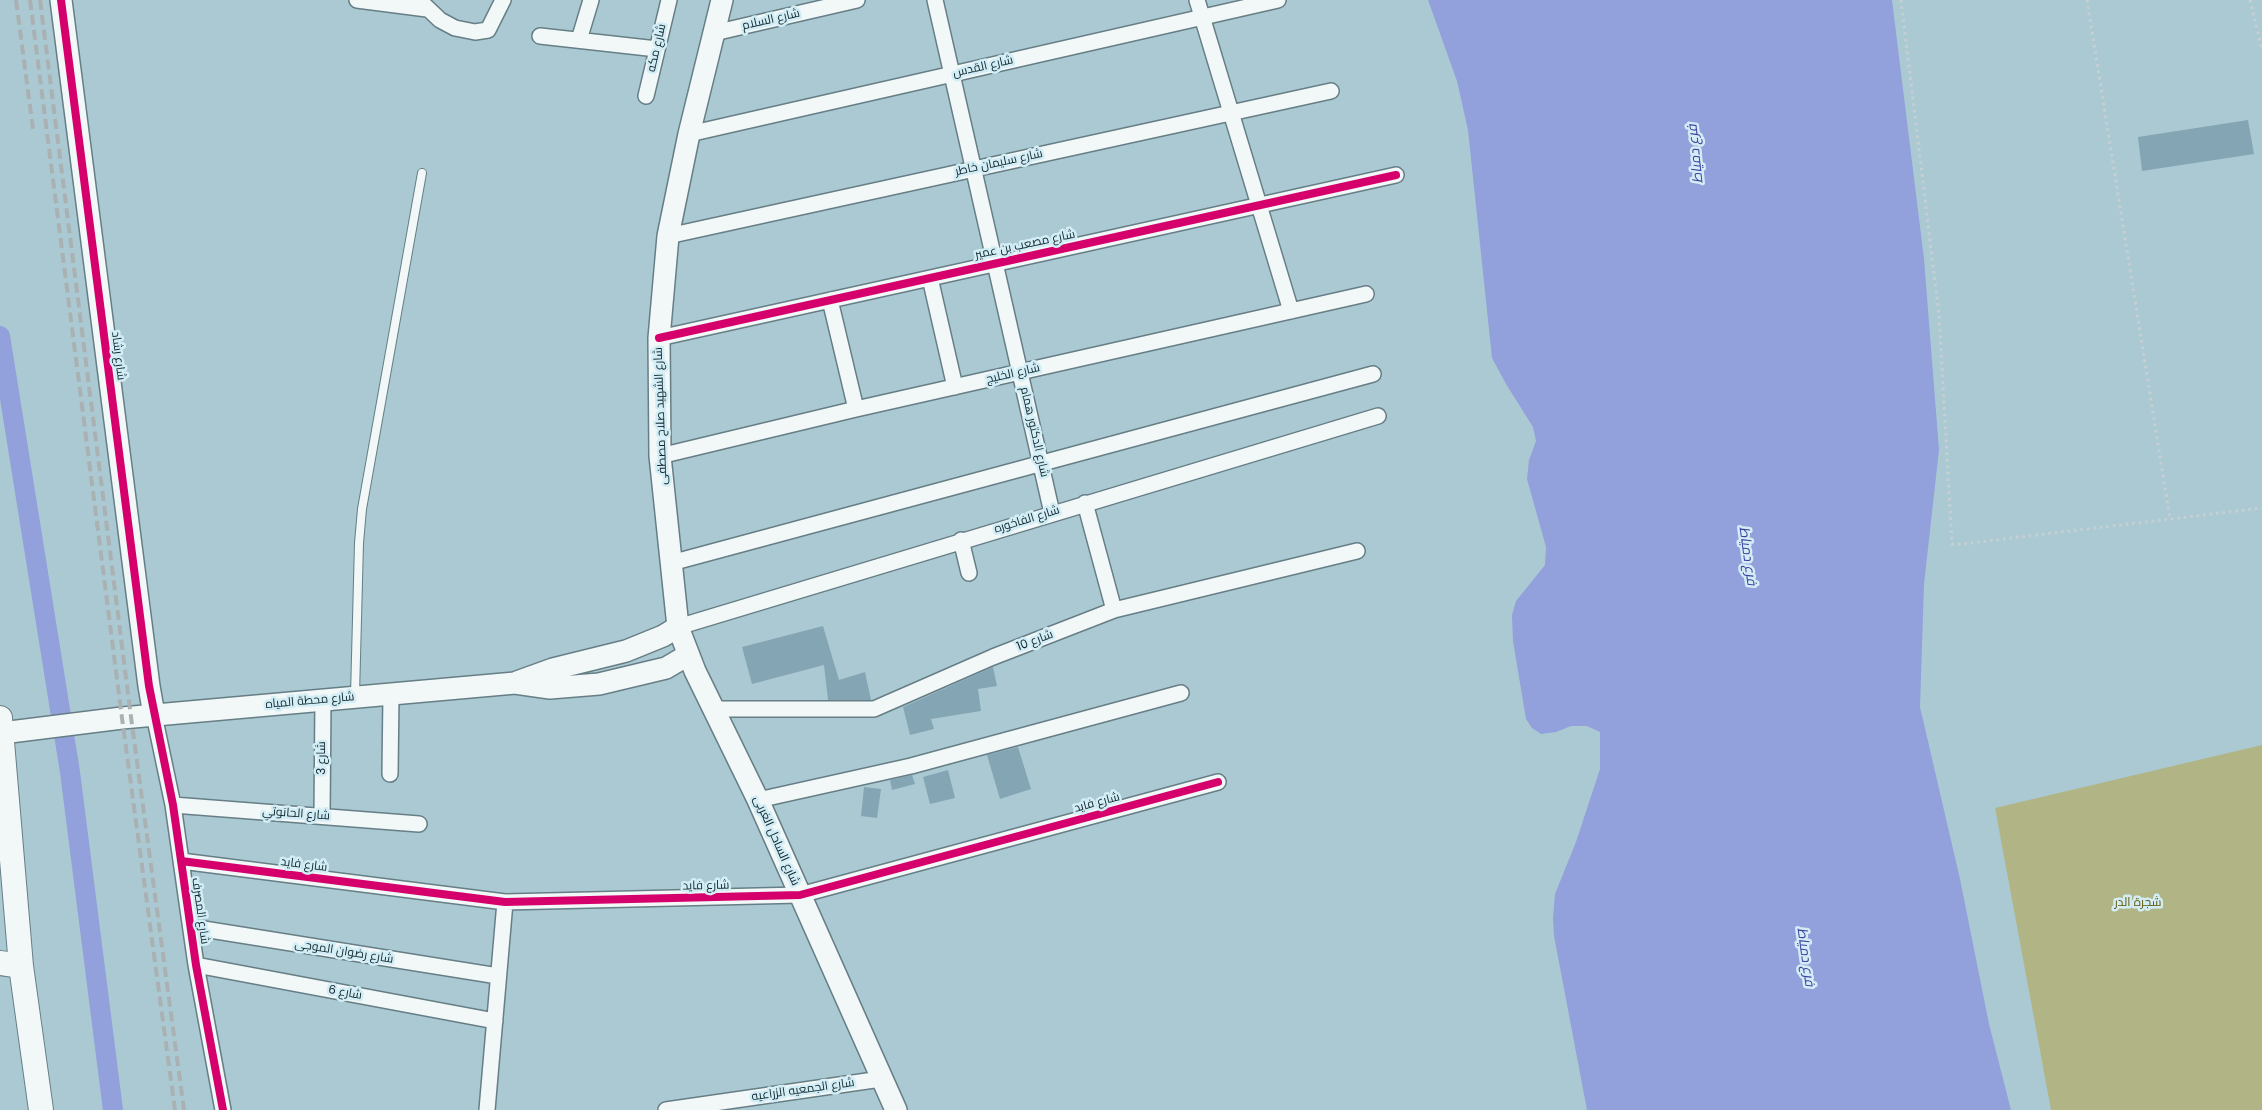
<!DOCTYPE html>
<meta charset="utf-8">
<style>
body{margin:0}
canvas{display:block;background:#abc9d2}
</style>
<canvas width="2262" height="1110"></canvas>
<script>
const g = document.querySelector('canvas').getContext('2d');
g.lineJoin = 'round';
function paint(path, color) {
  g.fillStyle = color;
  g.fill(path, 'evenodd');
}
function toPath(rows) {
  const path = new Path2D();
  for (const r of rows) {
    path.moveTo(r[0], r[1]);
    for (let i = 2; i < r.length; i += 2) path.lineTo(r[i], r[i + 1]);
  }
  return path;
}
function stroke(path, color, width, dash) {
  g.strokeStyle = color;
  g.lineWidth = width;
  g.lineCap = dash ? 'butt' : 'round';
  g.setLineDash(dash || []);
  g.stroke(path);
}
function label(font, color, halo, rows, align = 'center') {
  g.font = font + ' Poppins,Cairo,sans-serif';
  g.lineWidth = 5;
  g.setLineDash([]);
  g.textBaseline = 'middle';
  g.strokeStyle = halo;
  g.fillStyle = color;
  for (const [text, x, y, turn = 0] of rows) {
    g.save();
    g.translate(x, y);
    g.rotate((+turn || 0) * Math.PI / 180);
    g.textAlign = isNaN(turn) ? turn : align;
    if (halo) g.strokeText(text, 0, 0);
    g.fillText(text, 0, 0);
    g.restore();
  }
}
paint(toPath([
 [2262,745,2262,1110,2051,1110,1995,808]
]), '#b1b586');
paint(toPath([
 [1428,0,1892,0,1924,259,1939,450,1924,584,1920,707,1960,879,1989,1024,2011,1110,1587,1110,1554,936,1553,918,1555,894,1576,842,1600,769,1600,732,1587,726,1571,726,1556,732,1541,734,1532,728,1526,719,1513,641,1512,615,1516,601,1545,565,1546,547,1527,479,1529,460,1536,441,1533,427,1506,384,1492,358,1468,130,1457,81]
]), '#92a0dc');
stroke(toPath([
 [0,336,70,772,113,1110]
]), '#92a0dc', 20);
paint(toPath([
 [2248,120,2254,154,2142,171,2138,137],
 [823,626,839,680,865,672,871,700,828,700,824,665,752,684,742,647],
 [993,667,997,686,978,689,981,711,931,719,934,729,910,735,903,707],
 [1018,747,1031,789,1000,799,987,755],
 [948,770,955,798,930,804,923,777],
 [912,775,915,784,892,790,890,780],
 [864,787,881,789,877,818,861,816]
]), '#84a5b4');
const lane = toPath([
 [355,695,359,543,362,509,422,173]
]);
const street = toPath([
 [357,0,427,9],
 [419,0,440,20,455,28,475,32,488,30,503,0],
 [935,0,1052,513],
 [1197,0,1291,311],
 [714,33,857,0],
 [540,36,657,49],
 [579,40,591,0],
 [646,96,669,0],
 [689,134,1278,0],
 [668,236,1331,91],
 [930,278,955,387],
 [830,300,856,409],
 [659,338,1396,175],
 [660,456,856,409,1366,294],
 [1085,503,1114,610],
 [961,540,969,573],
 [671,563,1373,374],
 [678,627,1378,416],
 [713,709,874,709,993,657,1114,610,1357,551],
 [154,715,173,805,196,965,223,1110],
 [390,774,391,694],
 [758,800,911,766,1181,693],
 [173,805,419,824],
 [322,816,323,700],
 [181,861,505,902,800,895,1218,782],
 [191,927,498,976],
 [196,965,495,1021],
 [487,1110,505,902],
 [666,1110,881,1079]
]);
const secondary = toPath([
 [61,0,149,686,154,715],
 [722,0,689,134,668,236,659,338,660,456,678,627,695,671,758,800,896,1110],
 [517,682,553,669,626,651,663,636,678,627],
 [2,733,122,718,515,683,550,688,599,684,666,668,688,655]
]);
const primary = toPath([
 [0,718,21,966,41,1110],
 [0,963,21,966]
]);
stroke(lane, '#667e85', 10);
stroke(street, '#667e85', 18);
stroke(secondary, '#667e85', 24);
stroke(primary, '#667e85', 26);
stroke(toPath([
 [1901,0,1939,315,1952,544,1962,544,2262,508],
 [2087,0,2170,519],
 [2250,0,2262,49]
]), '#c6d0d3', 3, [2.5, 4]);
stroke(lane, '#f2f7f8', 8);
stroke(street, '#f2f7f8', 15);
stroke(secondary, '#f2f7f8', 21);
stroke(primary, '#f2f7f8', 24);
stroke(toPath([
 [16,0,33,129],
 [30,0,122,718,175,1110],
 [40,0,131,717,184,1110]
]), '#aab1b3', 4, [10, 5]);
stroke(toPath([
 [61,0,149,686,173,805,196,965,223,1110],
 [659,338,1396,175],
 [181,861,505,902,800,895,1218,782]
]), '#d6006c', 8);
label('12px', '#10262c', '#d2edf5', [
 ["شارع السلام",771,20,-13],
 ["شارع مكه",657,48,-77],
 ["شارع القدس",983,67,-13],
 ["شارع سليمان خاطر",999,163,-12],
 ["شارع مصعب بن عمير",1025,245,-12],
 ["شارع رشاد",118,356,83],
 ["شارع الخليج",1013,374,-13],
 ["شارع الشهيد صلاح مصطفى",661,416,-92],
 ["شارع الدكتور همام",1034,432,77],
 ["شارع الفاخوره",1027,520,-17],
 ["شارع 10",1035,641,-21],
 ["شارع محطة المياه",310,701,-5],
 ["شارع 3",322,758,-90],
 ["شارع فايد",1097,803,-15],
 ["شارع الحانوتي",296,814,4],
 ["شارع الساحل الغربى",776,841,66],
 ["شارع فايد",304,865,7],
 ["شارع فايد",706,886,-1],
 ["شارع المصرف",200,911,82],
 ["شارع رضوان الموجى",344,952,9],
 ["شارع 6",345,993,10],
 ["شارع الجمعيه الزراعيه",803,1090,-8]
]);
label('12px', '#615404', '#d2edf5', [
 ["شجرة الدر",2138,903]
]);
label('italic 14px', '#423f9f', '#d2edf5', [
 ["فرع دمياط",1696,154,-96],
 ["فرع دمياط",1747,556,82],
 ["فرع دمياط",1805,957,82]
]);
</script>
